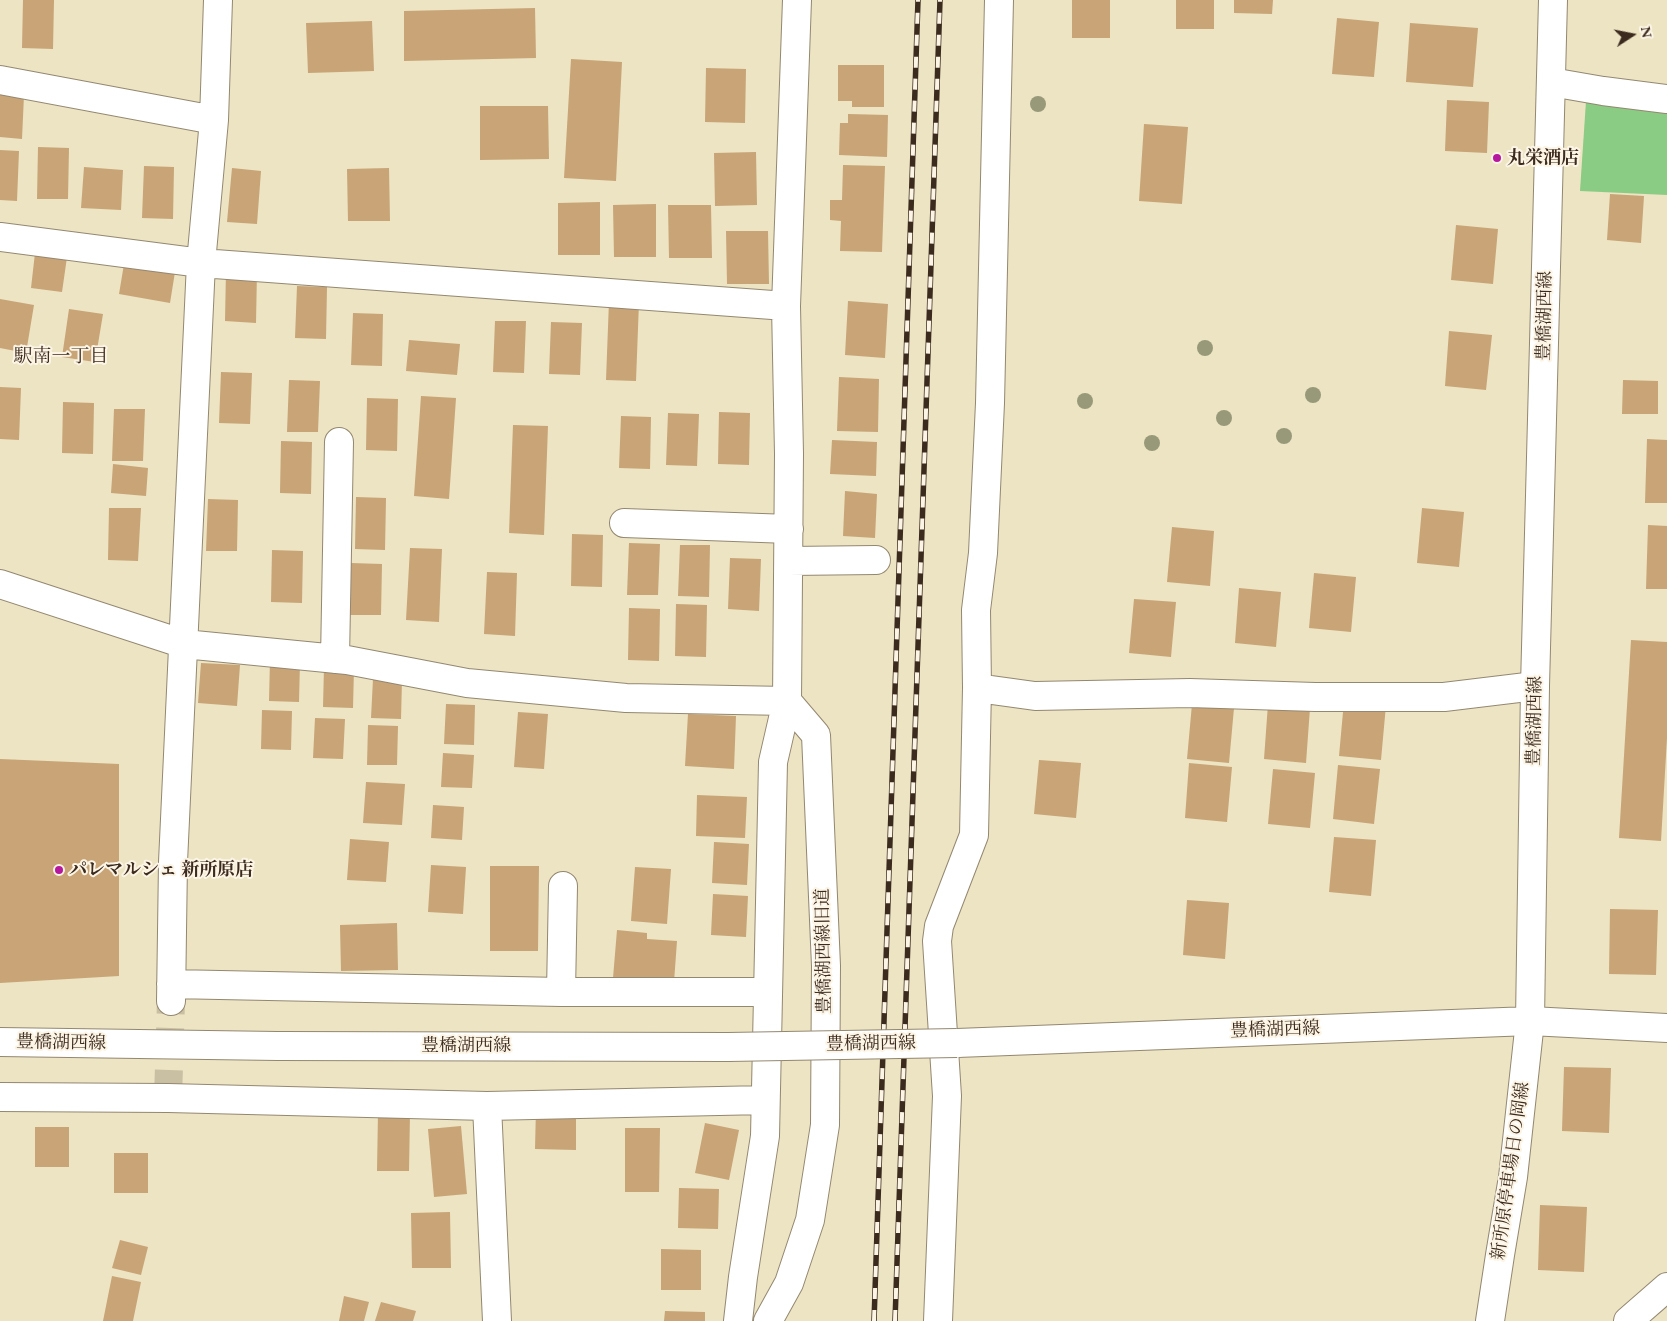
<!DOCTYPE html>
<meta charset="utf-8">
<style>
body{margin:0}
#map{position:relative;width:1667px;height:1321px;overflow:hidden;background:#ece4c3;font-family:"EB Garamond",serif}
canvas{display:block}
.north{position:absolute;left:1607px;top:10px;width:50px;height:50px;-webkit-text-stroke:4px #fcf5e5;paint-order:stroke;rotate:79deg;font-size:14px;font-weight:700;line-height:20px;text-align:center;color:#3b2a1e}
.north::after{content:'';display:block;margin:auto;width:18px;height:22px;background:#3b2a1e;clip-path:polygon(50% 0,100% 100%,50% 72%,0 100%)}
</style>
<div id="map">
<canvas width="1667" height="1321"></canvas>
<div class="north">N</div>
</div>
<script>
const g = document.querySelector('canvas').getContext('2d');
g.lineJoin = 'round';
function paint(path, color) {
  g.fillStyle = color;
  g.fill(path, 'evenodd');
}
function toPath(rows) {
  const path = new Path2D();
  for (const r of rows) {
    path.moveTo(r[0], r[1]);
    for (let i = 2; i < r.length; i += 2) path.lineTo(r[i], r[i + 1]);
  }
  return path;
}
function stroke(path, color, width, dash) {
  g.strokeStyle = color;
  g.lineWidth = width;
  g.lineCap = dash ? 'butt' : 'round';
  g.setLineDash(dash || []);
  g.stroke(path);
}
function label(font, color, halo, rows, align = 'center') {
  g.font = font + ' "EB Garamond","Noto Serif JP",serif';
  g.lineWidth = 4;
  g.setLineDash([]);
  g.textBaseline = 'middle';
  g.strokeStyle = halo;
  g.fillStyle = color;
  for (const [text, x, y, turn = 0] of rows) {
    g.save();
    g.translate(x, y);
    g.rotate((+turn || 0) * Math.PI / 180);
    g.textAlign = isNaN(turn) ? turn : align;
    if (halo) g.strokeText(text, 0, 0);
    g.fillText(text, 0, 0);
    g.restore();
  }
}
paint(toPath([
 [1586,101,1667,108,1667,195,1580,191]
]), '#8bcc84');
paint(toPath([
 [23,0,54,0,53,49,22,48],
 [1072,0,1110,0,1110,38,1072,38],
 [1176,0,1214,0,1214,29,1176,29],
 [1234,0,1273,0,1272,14,1234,13],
 [535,8,536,58,404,61,404,11],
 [1337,18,1379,22,1374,77,1332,74],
 [372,21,374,71,308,73,306,23],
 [1410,23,1478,28,1473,87,1406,82],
 [571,59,622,62,616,181,564,178],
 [838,65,884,65,884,107,852,107,852,101,838,101],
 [706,68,746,69,745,123,705,122],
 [0,94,24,95,22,139,0,137],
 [1447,100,1489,102,1487,153,1445,151],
 [480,106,548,106,549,159,480,160],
 [848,114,888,115,887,157,839,155,840,123,848,123],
 [1144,124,1188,127,1182,204,1139,201],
 [38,147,69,148,68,199,37,199],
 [0,150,19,151,17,201,0,200],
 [756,152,757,205,715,206,714,153],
 [843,165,885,166,882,252,840,251,841,221,830,220,830,200,842,200],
 [144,166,174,167,173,219,142,218],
 [84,167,123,170,121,210,81,208],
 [232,168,261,171,257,224,227,222],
 [389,168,390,221,348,221,347,169],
 [1610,194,1644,196,1641,243,1607,240],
 [600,202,600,255,558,255,558,203],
 [656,204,656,257,614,257,613,205],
 [668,205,711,205,712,258,669,258],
 [1456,225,1498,229,1493,284,1451,280],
 [726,231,768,231,769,284,727,284],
 [35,253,67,257,62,292,31,288],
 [124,264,175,272,170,303,119,294],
 [226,270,257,271,256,323,225,321],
 [297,286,327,287,326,339,295,338],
 [0,299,34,305,26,353,0,348],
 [609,301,639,302,636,381,606,380],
 [848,301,888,304,885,358,845,355],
 [69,309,103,314,95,362,62,357],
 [353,313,383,314,382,366,351,365],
 [495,321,526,321,524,373,493,372],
 [551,322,582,323,580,375,549,374],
 [1449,331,1492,335,1486,390,1445,386],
 [409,340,460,344,457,375,406,371],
 [221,372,252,373,250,424,219,423],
 [839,377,879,379,878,432,837,431],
 [289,380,320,381,318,432,287,432],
 [1623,380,1658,381,1658,414,1622,414],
 [0,387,21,388,19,440,0,439],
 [421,396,456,398,449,499,414,496],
 [367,398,398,399,397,451,366,450],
 [63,402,94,403,93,454,62,453],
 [114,409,145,409,143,461,112,461],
 [719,412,750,413,749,465,718,464],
 [668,413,699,414,697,466,666,465],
 [621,416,651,417,650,469,619,468],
 [513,425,548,426,544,535,509,533],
 [1647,439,1667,440,1667,503,1645,503],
 [832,440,877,442,876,476,830,474],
 [281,441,312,442,311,494,280,493],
 [113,464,148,468,146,496,111,493],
 [845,491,877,494,875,538,843,536],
 [356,497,386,498,385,550,355,549],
 [208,499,238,500,237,551,206,551],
 [109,508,141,508,138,561,108,560],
 [1422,508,1464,512,1459,567,1417,563],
 [1648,525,1667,526,1667,589,1646,589],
 [1172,527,1214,531,1210,586,1167,582],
 [572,534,603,535,602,587,571,586],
 [629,543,660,544,658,595,627,595],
 [680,545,710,545,709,597,678,596],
 [410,548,442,549,439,622,406,620],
 [272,550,303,551,302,603,271,602],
 [730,558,761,559,759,611,728,609],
 [351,563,382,564,381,615,350,615],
 [487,572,517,573,515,636,484,634],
 [1314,573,1356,577,1351,632,1309,628],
 [1239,588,1281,592,1276,647,1235,643],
 [1134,599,1176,602,1171,657,1129,653],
 [676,604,707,605,706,657,675,656],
 [629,608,660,609,659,661,628,660],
 [1631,640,1667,642,1667,738,1661,841,1619,838],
 [270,660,300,662,299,702,269,701],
 [201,663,240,665,237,706,198,703],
 [324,667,354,668,353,708,323,707],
 [373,679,402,680,401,719,371,718],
 [1344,701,1386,705,1381,760,1339,756],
 [446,704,475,705,474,745,444,744],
 [1192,704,1234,708,1229,763,1187,759],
 [1268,704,1310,708,1306,763,1264,759],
 [262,710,292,711,291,750,261,749],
 [518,712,548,714,544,769,514,767],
 [688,714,736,716,734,769,685,766],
 [315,718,345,719,343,759,313,758],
 [368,725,398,726,397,765,367,765],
 [443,753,474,755,472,788,441,787],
 [0,759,119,764,119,976,0,983],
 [1039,760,1081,763,1076,818,1034,814],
 [1189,763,1232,767,1227,822,1185,818],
 [1338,765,1380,769,1374,824,1333,819],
 [1273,769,1315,773,1310,828,1268,824],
 [366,782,405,784,402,825,363,823],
 [697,795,747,797,745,838,696,836],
 [433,805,464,807,462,840,431,838],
 [1334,837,1376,840,1371,896,1329,892],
 [350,839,389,842,386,882,347,880],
 [714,842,749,844,747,885,712,883],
 [431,865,466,867,463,914,428,912],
 [490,866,539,866,538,951,490,951],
 [635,867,671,869,667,924,631,921],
 [713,894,748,896,746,937,711,935],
 [1187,900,1229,903,1225,959,1183,955],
 [1610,909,1658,910,1656,975,1609,974],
 [397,923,398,970,341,971,340,925],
 [617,930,647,933,647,939,677,941,674,982,613,978],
 [1564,1067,1611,1068,1609,1133,1562,1131],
 [536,1108,576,1109,576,1150,535,1149],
 [378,1112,410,1113,409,1171,377,1171],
 [705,1123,739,1130,729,1180,695,1173],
 [461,1126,467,1194,434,1197,428,1129],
 [35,1127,69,1127,69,1167,35,1167],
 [625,1128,660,1128,659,1192,625,1192],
 [114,1153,148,1153,148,1193,114,1193],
 [679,1188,719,1189,718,1229,678,1228],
 [1540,1205,1587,1207,1584,1272,1538,1270],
 [450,1212,451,1268,412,1268,411,1213],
 [120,1240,148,1247,141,1275,112,1268],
 [661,1249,701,1250,701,1290,661,1290],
 [112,1276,141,1282,133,1321,103,1321],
 [344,1296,369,1302,364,1321,339,1321],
 [381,1302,416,1311,413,1321,375,1321],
 [665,1311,705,1312,705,1321,664,1321]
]), '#c8a477');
stroke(toPath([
 [168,1098,171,1001]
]), '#c9bfa2', 28, [28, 14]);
const minor = toPath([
 [999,0,990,403,983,553,976,610,977,688,1035,696,1190,693,1315,697,1444,697,1535,686],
 [0,80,214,120],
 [1551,82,1603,91,1667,99],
 [0,237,201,263,786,306],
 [624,523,789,529],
 [789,561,876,560],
 [0,584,184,644,347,660,467,683,626,698,787,701],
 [335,659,339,442],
 [171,984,561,992,768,992],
 [561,992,563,886],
 [171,1001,173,862,201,263,214,120,218,0],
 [0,1097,168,1098,487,1106,765,1100],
 [487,1106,497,1321],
 [738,1321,743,1277,765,1136,773,762,787,701,789,454,786,306,797,0],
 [768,1321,789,1283,810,1220,825,1125,826,966,816,735,787,701],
 [938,1321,947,1096,937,941,939,926,974,835,977,688],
 [1628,1321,1667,1287]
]);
const tertiary = toPath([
 [1530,1021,1667,1028]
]);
const secondary = toPath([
 [1490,1321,1500,1255,1513,1177,1530,1021]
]);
const primary = toPath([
 [0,1042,277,1046,728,1047],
 [957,1043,1530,1021,1535,686,1553,0]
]);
stroke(minor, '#948770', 30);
stroke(tertiary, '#948770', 30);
stroke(secondary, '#948770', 30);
stroke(primary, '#948770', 30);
stroke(minor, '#fff', 28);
stroke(tertiary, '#fff', 28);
stroke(secondary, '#fff', 28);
stroke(primary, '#fff', 28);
const rail = toPath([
 [874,1321,918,0],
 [895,1321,940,0]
]);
stroke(rail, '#3b2a1e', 5.5);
stroke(rail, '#fcf5e5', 4, [11]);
const primaryBridge = toPath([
 [728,1047,957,1043]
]);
stroke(primaryBridge, '#948770', 30, []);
stroke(primaryBridge, '#fff', 28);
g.fillStyle = '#989979';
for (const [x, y] of [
 [1038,104],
 [1205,348],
 [1313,395],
 [1085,401],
 [1224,418],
 [1284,436],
 [1152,443]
]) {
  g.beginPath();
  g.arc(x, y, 8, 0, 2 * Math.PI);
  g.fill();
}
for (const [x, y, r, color] of [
 [1497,158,5,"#b5179e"],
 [59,870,5,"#b5179e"]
]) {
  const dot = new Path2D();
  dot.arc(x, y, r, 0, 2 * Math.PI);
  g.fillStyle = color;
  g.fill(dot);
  stroke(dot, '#fcf5e5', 2);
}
label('bold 18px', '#3b2a1e', '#fcf5e5', [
 ["丸栄酒店",1507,158],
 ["パレマルシェ 新所原店",69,870]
], 'left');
label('18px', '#3b2a1e', '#fcf5e5', [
 ["豊橋湖西線",1545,316,-89],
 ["豊橋湖西線",1535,721,-89],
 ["豊橋湖西線旧道",824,951,-91],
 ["豊橋湖西線",1275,1030,-2],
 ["豊橋湖西線",61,1043,1],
 ["豊橋湖西線",871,1044,-1],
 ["豊橋湖西線",466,1046],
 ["新所原停車場日の岡線",1511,1171,-82]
]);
label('19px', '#3b2a1e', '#fcf5e5', [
 ["駅南一丁目",61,357]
]);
</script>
